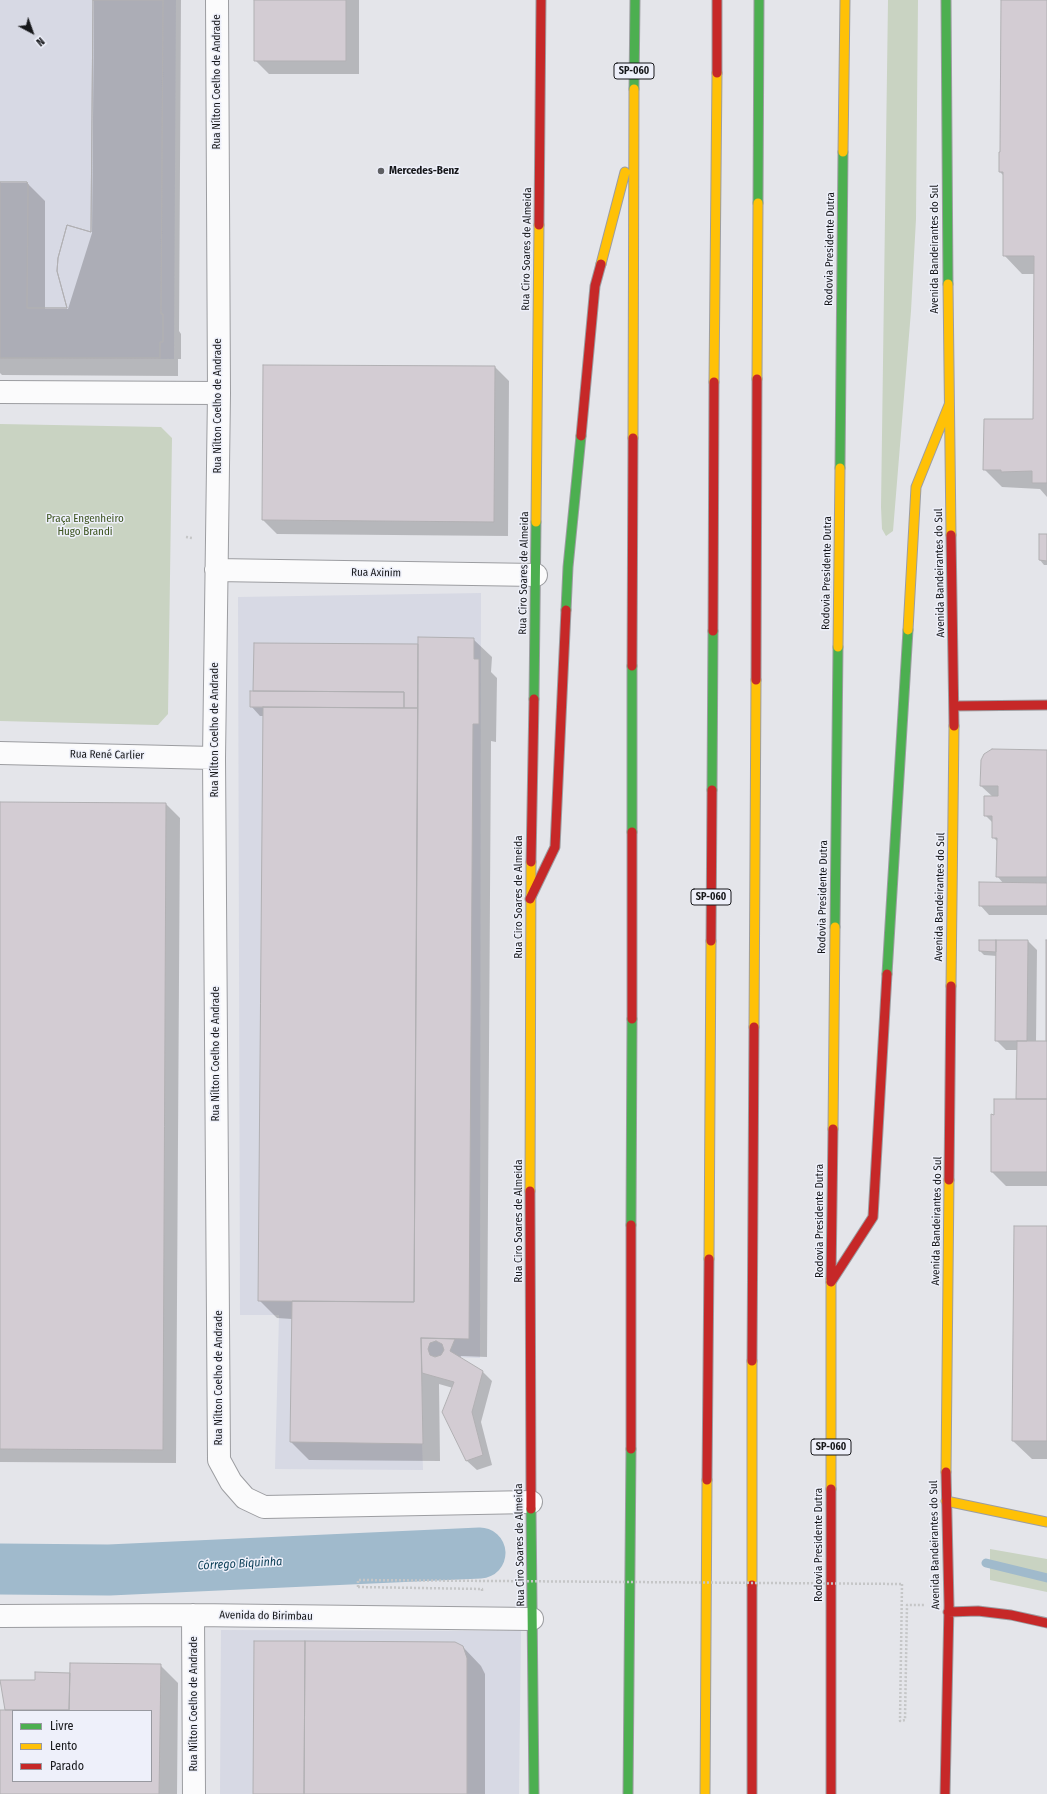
<!DOCTYPE html>
<meta charset="utf-8">
<style>
body{margin:0}
#map{position:relative;width:1047px;height:1794px;overflow:hidden;background:#e4e5ea;font-family:"Fira Sans Condensed",sans-serif}
canvas{display:block}
.legend{position:absolute;left:12px;top:1710px;width:140px;height:72px;box-sizing:border-box;background:#eef0fa;border:1px solid #9899a0;margin:0;padding:5px 7px;list-style:none;font-size:12px;color:#16171a}
.legend li{display:flex;align-items:center;gap:8px;height:20px}
.legend b{width:20px;border:1px solid #9899a0}
.north{position:absolute;left:12px;top:12px;width:40px;height:40px;-webkit-text-stroke:3px #eef0fa;paint-order:stroke;rotate:139deg;font-size:11px;font-weight:700;line-height:16px;text-align:center;color:#16171a}
.north::after{content:'';display:block;margin:auto;width:14px;height:18px;background:#16171a;clip-path:polygon(50% 0,100% 100%,50% 72%,0 100%)}
</style>
<div id="map">
<canvas width="1047" height="1794"></canvas>
<ul class="legend">
<li><b style="height:5px;background:#4caf50"></b>Livre</li>
<li><b style="height:5px;background:#ffc107"></b>Lento</li>
<li><b style="height:5px;background:#c62828"></b>Parado</li>
</ul>
<div class="north">N</div>
</div>
<script>
const g = document.querySelector('canvas').getContext('2d');
g.lineJoin = 'round';
function paint(path, color) {
  g.fillStyle = color;
  g.fill(path, 'evenodd');
}
function toPath(rows) {
  const path = new Path2D();
  for (const r of rows) {
    path.moveTo(r[0], r[1]);
    for (let i = 2; i < r.length; i += 2) path.lineTo(r[i], r[i + 1]);
  }
  return path;
}
function stroke(path, color, width, dash) {
  g.strokeStyle = color;
  g.lineWidth = width;
  g.lineCap = dash ? 'butt' : 'round';
  g.setLineDash(dash || []);
  g.stroke(path);
}
function label(font, color, halo, rows, align = 'center') {
  g.font = font + ' "Fira Sans Condensed",sans-serif';
  g.lineWidth = 3;
  g.setLineDash([]);
  g.textBaseline = 'middle';
  g.strokeStyle = halo;
  g.fillStyle = color;
  for (const [text, x, y, turn = 0] of rows) {
    g.save();
    g.translate(x, y);
    g.rotate((+turn || 0) * Math.PI / 180);
    g.textAlign = isNaN(turn) ? turn : align;
    if (halo) g.strokeText(text, 0, 0);
    g.fillText(text, 0, 0);
    g.restore();
  }
}
paint(toPath([
 [0,0,176,0,174,359,0,358],
 [481,593,480,1358,419,1356,423,1470,275,1469,279,1315,240,1315,238,597],
 [221,1630,521,1631,519,1794,220,1794]
]), '#d7d9e4');
paint(toPath([
 [888,0,918,0,916,219,911,311,893,531,886,536,882,529,881,507],
 [0,424,161,427,172,438,168,714,158,725,0,721],
 [990,1549,1047,1559,1047,1592,990,1580]
]), '#c9d3c2');
paint(toPath([
 [94,0,181,0,179,331,181,334,181,359,178,359,178,376,2,375,0,373,0,183,27,183,45,201,45,309,68,309,92,233],
 [255,0,359,0,359,74,269,74,255,60],
 [1002,0,1047,0,1047,497,1040,489,1002,487,984,469,1034,420,1035,274,1022,274,1004,255,1004,176,1000,172],
 [495,367,509,381,508,536,277,534,263,520],
 [1047,535,1047,565,1044,565,1040,560],
 [473,639,492,657,491,672,497,678,496,742,491,741,487,1357,461,1356,460,1358,483,1372,492,1381,481,1422,492,1465,477,1470,467,1461,443,1412,453,1388,439,1384,440,1461,309,1460,291,1442,292,1319,277,1318,259,1300,264,716,260,716,251,706,254,692,255,644,419,645],
 [1047,751,1047,915,989,915,980,905,1004,884,997,876,998,842,993,837,993,823,985,815,993,797,981,786],
 [0,803,166,804,180,818,176,1463,0,1462],
 [1028,941,1037,950,1036,1042,1047,1042,1047,1186,1006,1186,992,1172,995,1116,1017,1100,1018,1050,1006,1050,996,1040,997,956,984,955,980,951],
 [1047,1227,1047,1459,1032,1459,1013,1441],
 [463,1647,481,1666,485,1674,485,1794,254,1794],
 [160,1665,178,1683,177,1794,0,1794,0,1711,6,1711,36,1681,71,1674],
 [13,1711,151,1711,151,1781,13,1781]
]), '#0003');
stroke(toPath([
 [986,1563,1047,1578]
]), '#a0bacc', 9);
stroke(toPath([
 [0,1569,109,1570,480,1553]
]), '#a0bacc', 51);
const building = toPath([
 [93,0,163,0,161,314,163,314,163,342,160,342,160,358,0,358,0,182,27,182,28,185,27,308,67,308,57,271,58,258,67,225,91,232,93,0],
 [93,0,163,0,161,314,163,314,163,342,160,342,160,358,0,358,0,182,27,182,28,185,27,308,67,308,57,271,58,258,67,225,91,232,93,0],
 [254,0,346,0,346,61,254,61,254,0],
 [1001,0,1047,0,1047,483,1032,483,1032,471,1001,472,1001,470,983,470,984,419,1033,419,1034,256,1003,256,1003,172,999,172,999,152,1000,152,1001,0],
 [263,365,495,366,494,522,262,520,263,365],
 [1039,534,1047,534,1047,561,1039,560,1039,534],
 [418,637,474,638,474,659,479,659,479,724,473,724,469,1339,421,1338,423,1444,290,1442,292,1301,414,1302,418,637],
 [254,643,418,644,418,708,404,708,404,692,253,691,254,643],
 [250,691,404,692,404,708,250,707,250,691],
 [263,707,418,708,414,1302,258,1301,263,707],
 [992,749,1047,750,1047,877,996,877,997,838,992,838,992,816,984,816,984,796,998,796,998,786,980,786,981,760,984,754,992,749],
 [0,802,166,803,163,1450,0,1449,0,802],
 [979,882,1047,883,1047,906,979,906,979,882],
 [979,940,996,940,996,952,979,951,979,940],
 [996,940,1028,940,1027,1041,995,1041,996,940],
 [1046,940,1047,940,1047,1041,1046,1041,1046,940],
 [1017,1041,1047,1041,1047,1099,1016,1099,1017,1041],
 [994,1099,1047,1099,1047,1172,991,1172,991,1114,994,1115,994,1099],
 [1014,1226,1047,1226,1047,1441,1012,1441,1014,1226],
 [421,1338,455,1339,450,1351,483,1371,472,1412,483,1455,466,1461,442,1412,454,1382,422,1373,421,1338],
 [436,1341,442,1344,444,1350,441,1355,435,1357,430,1355,428,1349,430,1343,436,1341],
 [254,1641,305,1641,304,1794,253,1794,254,1641],
 [305,1641,455,1642,463,1646,467,1658,467,1794,304,1794,305,1641],
 [70,1663,161,1664,159,1794,0,1794,0,1710,69,1710,70,1663],
 [13,1711,151,1711,151,1781,13,1781,13,1711],
 [35,1672,70,1673,69,1710,5,1710,0,1680,35,1680,35,1672]
]);
paint(building, '#d3ccd3');
stroke(building, '#b1b0b3', 1);
const street = toPath([
 [217,0,219,393,214,758,219,1460,231,1482,245,1498,264,1507,531,1502],
 [0,392,219,393],
 [216,570,536,575],
 [0,753,214,758],
 [193,1615,194,1794],
 [0,1616,193,1615,532,1619]
]);
const fast = toPath([
 [946,0,948,284],
 [634,89,635,0],
 [758,203,759,0],
 [840,468,843,152],
 [566,610,568,567,581,436],
 [534,699,536,522],
 [712,790,713,631],
 [632,832,632,666],
 [835,927,838,647],
 [887,974,908,630],
 [631,1225,632,1019],
 [531,1509,534,1794],
 [628,1794,631,1449]
]);
const slow = toPath([
 [843,152,845,0],
 [601,264,625,172],
 [948,284,951,535],
 [757,379,758,203],
 [714,382,717,73],
 [633,438,634,89],
 [536,522,539,225],
 [908,630,916,487,949,405],
 [838,647,840,468],
 [951,986,954,726],
 [754,1027,756,680],
 [833,1129,835,927],
 [530,1191,531,862],
 [709,1259,711,941],
 [946,1472,949,1180],
 [831,1489,831,1279],
 [946,1501,1047,1522],
 [752,1585,752,1361],
 [705,1794,707,1480]
]);
const jam = toPath([
 [717,73,717,0],
 [539,225,541,0],
 [581,436,595,286,601,264],
 [951,535,954,726],
 [713,631,714,382],
 [632,666,633,438],
 [756,680,757,379],
 [954,706,1047,705],
 [531,862,534,699],
 [530,899,555,847,566,610],
 [711,941,712,790],
 [632,1019,632,832],
 [949,1180,951,986],
 [530,1191,531,1509],
 [831,1279,833,1129],
 [831,1282,873,1217,887,974],
 [752,1361,754,1027],
 [631,1449,631,1225],
 [707,1480,709,1259],
 [831,1489,831,1794],
 [752,1585,752,1794],
 [948,1612,978,1611,1011,1615,1047,1623],
 [945,1794,949,1605,946,1472]
]);
stroke(street, '#9c9da1', 24);
stroke(fast, '#9c9da1', 11);
stroke(slow, '#9c9da1', 11);
stroke(jam, '#9c9da1', 11);
stroke(toPath([
 [186,537,192,538],
 [902,1584,900,1721,905,1720,907,1605,924,1605],
 [358,1587,482,1589,482,1593]
]), '#c5c6c7', 2.5, [2, 2]);
stroke(street, '#fbfbfc', 22);
stroke(fast, '#4caf50', 9);
stroke(slow, '#ffc107', 9);
stroke(jam, '#c62828', 9);
stroke(toPath([
 [358,1587,358,1580,902,1584]
]), '#c5c6c7', 2.5, [2, 2]);
for (const [x, y, r, color] of [
 [381,171,4,"#5e5f63"]
]) {
  const dot = new Path2D();
  dot.arc(x, y, r, 0, 2 * Math.PI);
  g.fillStyle = color;
  g.fill(dot);
  stroke(dot, '#eef0fa', 1.5);
}
for (const [x, y, w] of [
 [634,71,40],
 [711,897,40],
 [831,1447,40]
]) {
  const box = new Path2D();
  box.roundRect(x - w / 2, y - 8, w, 16, 3);
  g.fillStyle = '#eef0fa';
  g.fill(box);
  stroke(box, '#16171a', 1);
}
label('bold 10px', '#16171a', null, [
 ["SP-060",634,71],
 ["SP-060",711,897],
 ["SP-060",831,1447]
]);
label('11px', '#16171a', '#eef0fa', [
 ["Rua Nílton Coelho de Andrade",217,82,-90],
 ["Rua Ciro Soares de Almeida",527,249,-89],
 ["Rodovia Presidente Dutra",830,249,-89],
 ["Avenida Bandeirantes do Sul",935,249,-90],
 ["Rua Nílton Coelho de Andrade",218,406,-90],
 ["Rua Axinim",376,573,1],
 ["Rua Ciro Soares de Almeida",524,573,-89],
 ["Rodovia Presidente Dutra",827,573,-89],
 ["Avenida Bandeirantes do Sul",940,573,-91],
 ["Rua Nílton Coelho de Andrade",215,730,-90],
 ["Rua René Carlier",107,755,1],
 ["Rua Ciro Soares de Almeida",519,897,-90],
 ["Rodovia Presidente Dutra",823,897,-89],
 ["Avenida Bandeirantes do Sul",940,897,-89],
 ["Rua Nílton Coelho de Andrade",216,1054,-90],
 ["Rua Ciro Soares de Almeida",519,1221,-90],
 ["Rodovia Presidente Dutra",820,1221,-90],
 ["Avenida Bandeirantes do Sul",937,1221,-89],
 ["Rua Nílton Coelho de Andrade",219,1378,-90],
 ["Rua Ciro Soares de Almeida",520,1545,-91],
 ["Rodovia Presidente Dutra",819,1545,-90],
 ["Avenida Bandeirantes do Sul",935,1545,-91],
 ["Avenida do Birimbau",266,1616,1],
 ["Rua Nílton Coelho de Andrade",194,1704,-90]
]);
label('bold 11px', '#16171a', '#eef0fa', [
 ["Mercedes-Benz",389,171]
], 'left');
label('11px', '#3c531e', '#eef0fa', [
 ["Praça Engenheiro",85,519],
 ["Hugo Brandi",85,532]
]);
label('italic 12px', '#0b3e56', '#eef0fa', [
 ["Córrego Biquinha",240,1564,-3]
]);
</script>
